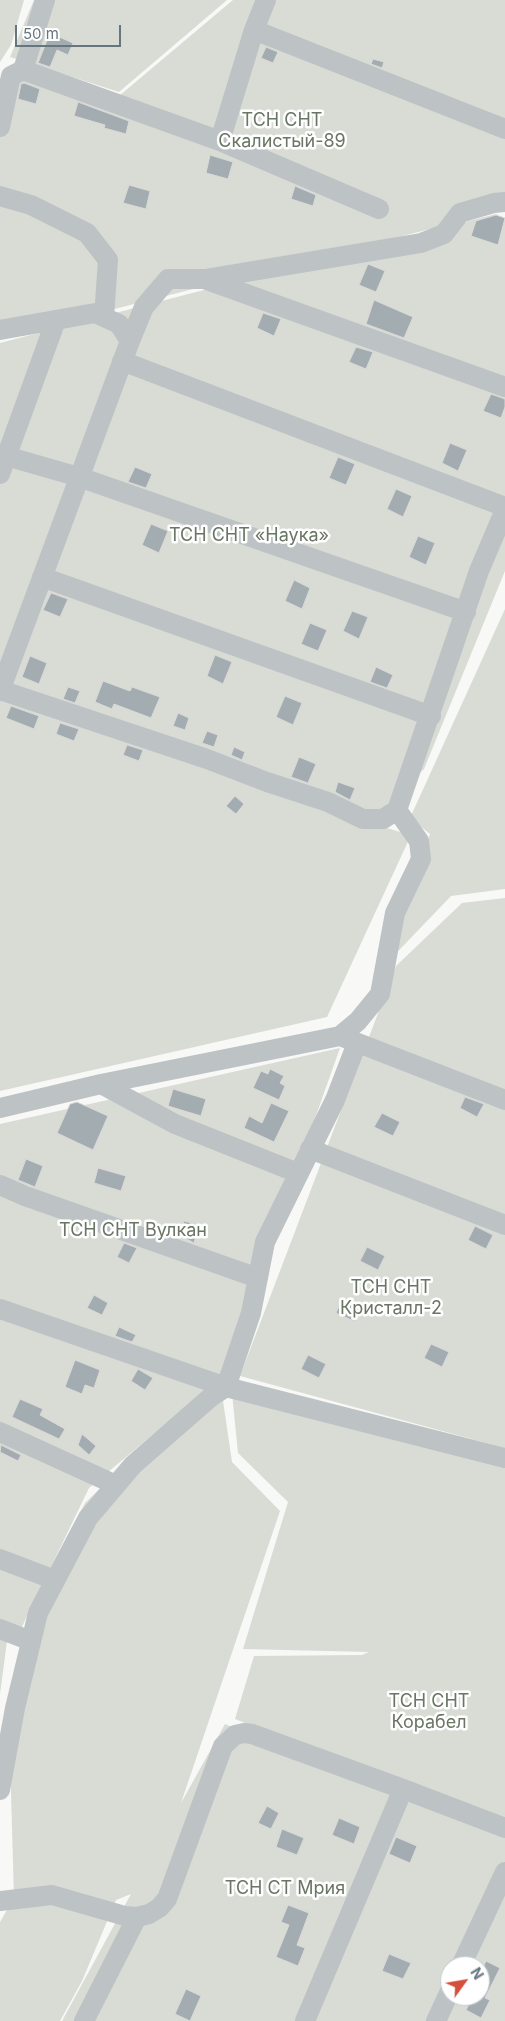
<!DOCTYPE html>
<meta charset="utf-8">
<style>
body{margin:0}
#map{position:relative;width:505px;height:2021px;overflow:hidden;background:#f8f8f6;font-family:Inter,sans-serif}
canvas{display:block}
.north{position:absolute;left:440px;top:1956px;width:50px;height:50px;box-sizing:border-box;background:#fff;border:1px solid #c2c8cb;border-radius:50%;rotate:58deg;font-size:14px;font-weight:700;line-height:20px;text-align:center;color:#66767e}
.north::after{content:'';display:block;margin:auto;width:18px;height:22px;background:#d2503c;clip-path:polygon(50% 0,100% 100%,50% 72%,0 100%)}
.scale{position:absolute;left:15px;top:25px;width:106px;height:22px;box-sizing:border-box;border:2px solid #66767e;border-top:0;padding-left:6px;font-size:15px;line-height:18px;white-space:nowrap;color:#66767e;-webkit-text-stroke:4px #fff;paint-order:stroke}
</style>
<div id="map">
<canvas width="505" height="2021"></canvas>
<div class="north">N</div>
<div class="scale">50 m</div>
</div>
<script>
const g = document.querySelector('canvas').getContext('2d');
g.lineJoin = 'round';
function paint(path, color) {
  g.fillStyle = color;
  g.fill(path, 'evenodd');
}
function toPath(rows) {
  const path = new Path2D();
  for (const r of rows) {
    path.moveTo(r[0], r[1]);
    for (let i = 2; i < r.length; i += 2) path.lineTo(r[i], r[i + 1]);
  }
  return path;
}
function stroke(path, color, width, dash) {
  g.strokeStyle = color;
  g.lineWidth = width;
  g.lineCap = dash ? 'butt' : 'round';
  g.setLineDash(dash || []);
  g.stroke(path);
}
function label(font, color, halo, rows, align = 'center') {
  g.font = font + ' Inter,sans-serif';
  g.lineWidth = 5;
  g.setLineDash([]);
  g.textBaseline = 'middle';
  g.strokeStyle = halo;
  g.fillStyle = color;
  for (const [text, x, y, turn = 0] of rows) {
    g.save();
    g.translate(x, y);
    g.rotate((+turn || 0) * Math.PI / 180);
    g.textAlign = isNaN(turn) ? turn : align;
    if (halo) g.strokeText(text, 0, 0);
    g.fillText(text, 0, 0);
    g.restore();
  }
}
paint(toPath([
 [0,0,24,0,11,45,0,62],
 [34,0,227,0,119,92,10,57],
 [233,0,505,0,505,210,0,338,0,82,16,61,119,96],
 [496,214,505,220,505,571,424,769,369,823,411,835,327,1017,0,1091,0,343],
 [505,609,505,889,451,896,382,968,430,834,410,818],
 [505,898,505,1448,240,1376,396,966,462,903],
 [340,1048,224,1374,222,1394,232,1462,280,1511,181,1803,225,1724,505,1837,505,2021,62,2021,131,1894,116,1900,82,1981,60,2021,0,2021,0,1922,14,1898,10,1758,28,1614,21,1629,0,1621,0,1124],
 [176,1415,85,1503,47,1575,89,1488],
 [450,1966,480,1966,480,1996,450,1996],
 [232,1393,505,1459,505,1824,235,1719,254,1656,362,1655,369,1652,243,1649,288,1502,238,1453],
 [0,1638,7,1641,0,1694]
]), '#d8dcd5');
const building = toPath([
 [50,33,73,43,68,55,57,50,50,67,38,63,50,33],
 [266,47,278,52,273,63,261,58,266,47],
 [373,59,384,62,382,68,371,64,373,59],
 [24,83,40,89,36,104,18,99,21,84,24,83],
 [78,102,129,121,126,134,104,128,105,125,74,116,78,102],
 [210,155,233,162,228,179,206,173,210,155],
 [129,185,150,191,146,209,123,203,129,185],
 [295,186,316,195,313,206,291,199,295,186],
 [496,215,505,218,498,245,471,236,476,221,496,215],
 [368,264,385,271,376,292,359,285,368,264],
 [374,300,413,317,404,338,366,324,374,300],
 [263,313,281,319,274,336,257,328,263,313],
 [356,347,373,352,366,369,349,362,356,347],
 [491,394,505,399,505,407,501,418,483,411,491,394],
 [450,443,467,450,458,471,442,463,450,443],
 [338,457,355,464,346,485,329,478,338,457],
 [135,467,152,474,146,488,128,482,135,467],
 [396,489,412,496,403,517,387,509,396,489],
 [151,524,168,531,159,553,142,545,151,524],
 [418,536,435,543,426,565,409,557,418,536],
 [294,580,310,588,302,609,285,601,294,580],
 [51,593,68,599,60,617,43,610,51,593],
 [352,611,368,617,359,639,343,631,352,611],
 [310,623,327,630,318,651,301,644,310,623],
 [215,655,232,662,223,684,207,676,215,655],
 [30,656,47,663,39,684,22,677,30,656],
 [376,667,393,675,387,688,370,682,376,667],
 [103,681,130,691,132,687,160,697,151,718,114,704,112,709,95,702,103,681],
 [68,687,80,691,75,703,63,699,68,687],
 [285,696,302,703,293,725,276,717,285,696],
 [11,706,39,716,34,729,6,718,11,706],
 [178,713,189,718,185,730,173,726,178,713],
 [60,723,79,729,74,741,56,734,60,723],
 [207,731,218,735,214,747,202,743,207,731],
 [127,745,143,750,139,761,123,755,127,745],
 [234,747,245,752,242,760,231,755,234,747],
 [299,757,316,764,308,783,291,777,299,757],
 [338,782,355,788,350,800,335,792,338,782],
 [235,796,244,804,236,814,226,806,235,796],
 [270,1069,284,1076,280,1083,285,1086,279,1100,253,1088,261,1071,268,1074,270,1069],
 [173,1089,206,1099,201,1116,168,1106,173,1089],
 [465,1097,484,1104,477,1117,460,1108,465,1097],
 [77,1102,108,1116,93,1150,57,1133,70,1104,77,1102],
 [271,1103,289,1111,274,1142,244,1128,249,1116,262,1123,271,1103],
 [382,1113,400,1122,393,1136,374,1127,382,1113],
 [26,1159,43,1166,35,1187,18,1180,26,1159],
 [98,1168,126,1176,121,1191,94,1183,98,1168],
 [184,1221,199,1225,194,1243,180,1235,184,1221],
 [475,1226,493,1235,486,1249,468,1240,475,1226],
 [124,1243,137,1248,129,1263,117,1257,124,1243],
 [367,1247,385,1256,378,1270,360,1261,367,1247],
 [94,1295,108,1303,102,1315,87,1308,94,1295],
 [343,1298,361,1307,354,1321,336,1313,343,1298],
 [119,1327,136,1335,132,1342,115,1336,119,1327],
 [431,1344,449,1352,442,1367,424,1358,431,1344],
 [308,1355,326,1364,319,1378,301,1369,308,1355],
 [75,1360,100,1370,94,1388,85,1385,82,1394,65,1387,75,1360],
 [138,1369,153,1378,145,1390,131,1381,138,1369],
 [20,1399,43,1409,40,1415,65,1429,59,1439,12,1417,20,1399],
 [82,1434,96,1446,89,1455,78,1445,82,1434],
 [1,1445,21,1455,18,1461,0,1452,1,1445],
 [267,1806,279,1813,271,1829,258,1823,267,1806],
 [339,1818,360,1827,354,1844,332,1835,339,1818],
 [282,1829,304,1838,297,1855,276,1847,282,1829],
 [396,1837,417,1846,410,1863,389,1854,396,1837],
 [288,1905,309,1913,297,1945,305,1948,298,1966,276,1957,289,1925,281,1922,288,1905],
 [389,1954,411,1963,403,1979,382,1971,389,1954],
 [486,1961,500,1968,485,1998,490,2000,481,2018,466,2010,473,1996,480,1996,480,1974,486,1961],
 [186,1989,201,1996,190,2021,175,2014,186,1989]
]);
paint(building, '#a3acb0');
stroke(building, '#dad9d8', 1);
stroke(toPath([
 [254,30,505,129],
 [23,70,45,0],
 [0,127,11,76,23,70,220,141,254,30,266,0],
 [220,141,379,209],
 [0,196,31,205,87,233,108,260,104,317],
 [207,280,505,387],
 [0,330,95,313,119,324,130,341,0,691],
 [130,341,144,307,168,279,205,279,421,243,444,234,460,213,494,203,505,202],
 [122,361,505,507],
 [0,458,6,456,79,477,466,612],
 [0,474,56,320],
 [42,577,431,716],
 [0,690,207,759,267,782,328,802,363,819,383,819,397,810,479,571,505,510],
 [340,1036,358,1021,380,994,395,913,421,859,419,841,397,810],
 [101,1084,175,1124,298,1173],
 [0,1108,101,1084,340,1036,505,1100],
 [310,1149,505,1225],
 [0,1185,25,1196,258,1278],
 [0,1309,226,1387,505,1458],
 [0,1432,116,1485],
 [0,1559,55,1580],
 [0,1629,31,1641],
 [0,1790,15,1708,38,1613,88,1518,133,1465,212,1396,226,1387,251,1313,265,1242,335,1100,357,1043],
 [0,1901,52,1895,125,1916,137,1917,149,1914,159,1908,167,1899,223,1746,235,1735,244,1733,252,1734,403,1789,505,1828],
 [461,1966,505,1872],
 [84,2021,137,1917],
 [305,2021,403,1789],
 [436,2021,450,1991]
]), '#bdc2c5', 20);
label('18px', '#697664', '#fff', [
 ["ТСН СНТ",282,121],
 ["Скалистый-89",282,142],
 ["ТСН СНТ «Наука»",249,536],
 ["ТСН СНТ Вулкан",133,1231],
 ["ТСН СНТ",391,1288],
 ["Кристалл-2",391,1309],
 ["ТСН СНТ",429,1702],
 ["Корабел",429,1723],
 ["ТСН СТ Мрия",285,1889]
]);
</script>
